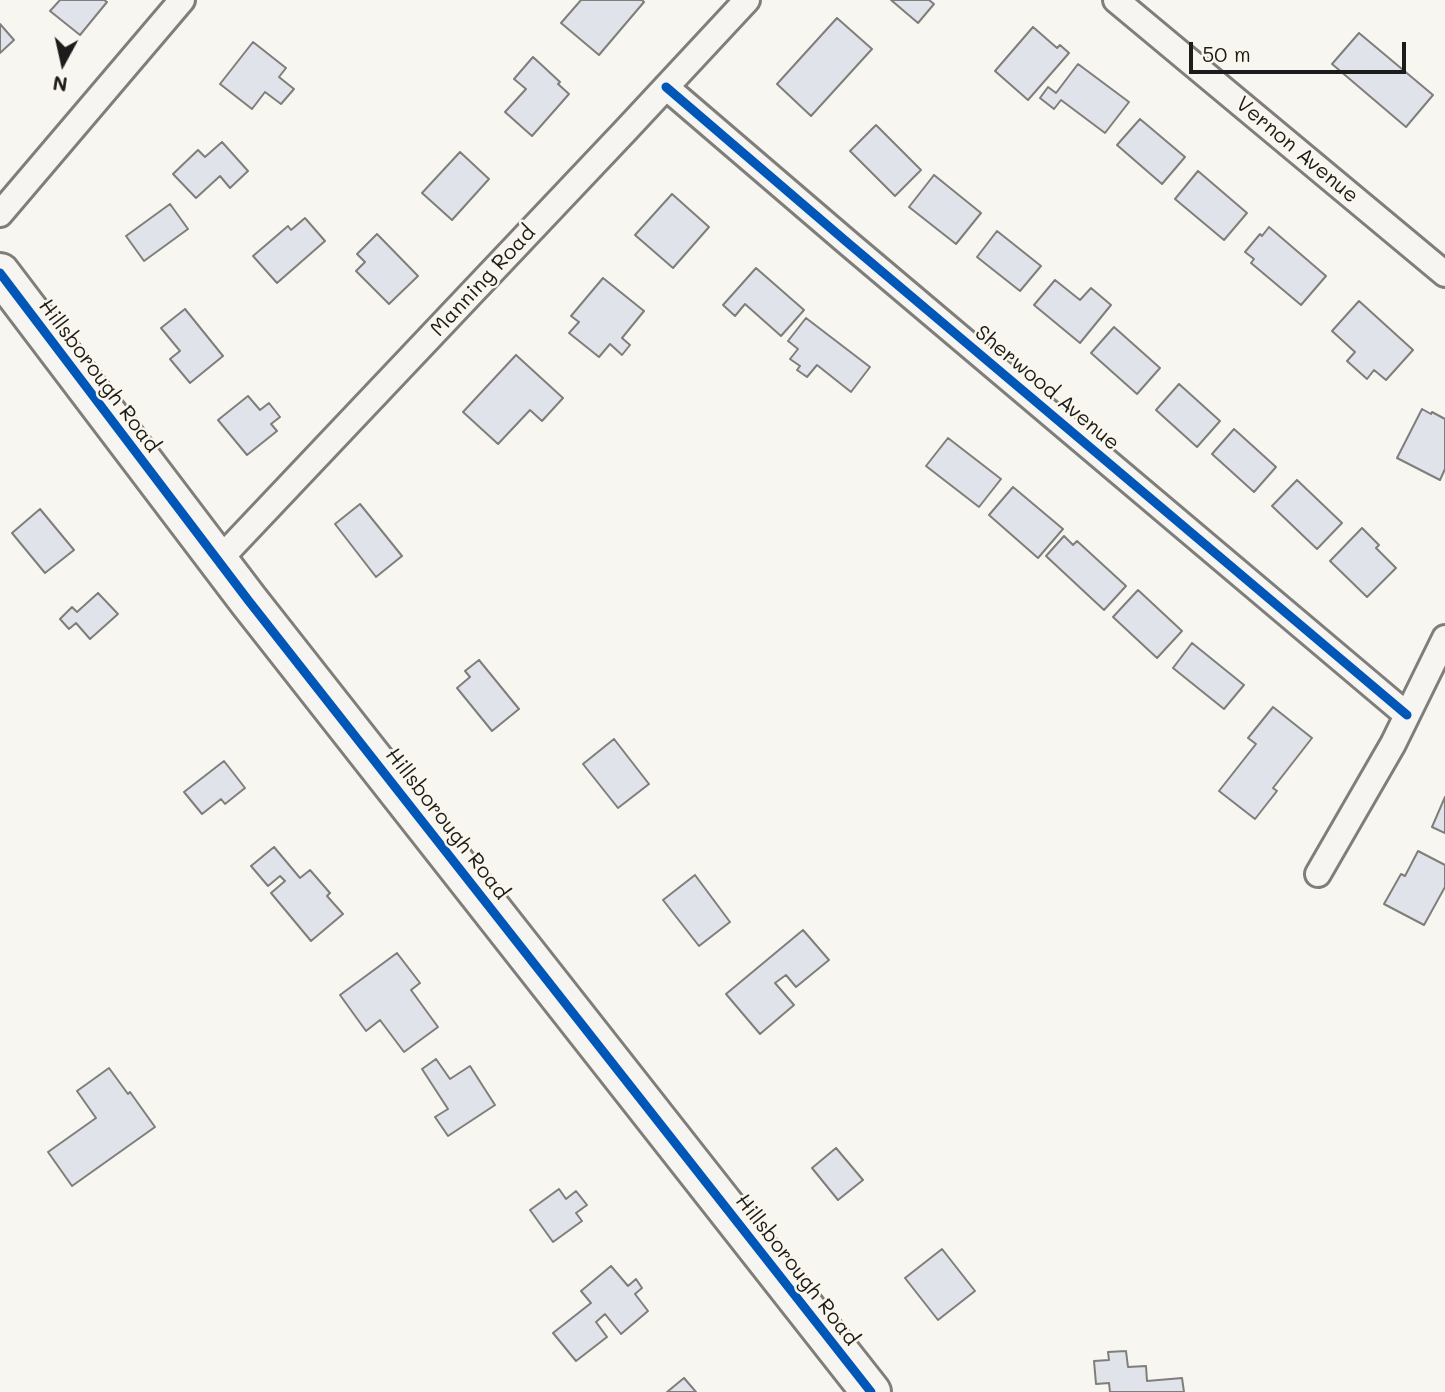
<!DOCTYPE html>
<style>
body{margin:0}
#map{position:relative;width:1445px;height:1392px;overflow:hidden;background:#f8f6f0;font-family:Mali,sans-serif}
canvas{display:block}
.north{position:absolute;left:28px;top:28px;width:70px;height:70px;-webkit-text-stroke:5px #fbf7ec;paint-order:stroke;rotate:188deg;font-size:19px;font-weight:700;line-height:28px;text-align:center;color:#1c1c1c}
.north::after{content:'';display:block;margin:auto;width:24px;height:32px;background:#1c1c1c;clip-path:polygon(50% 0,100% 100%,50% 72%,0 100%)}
.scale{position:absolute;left:1189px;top:42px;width:217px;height:32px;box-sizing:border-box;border:4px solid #1c1c1c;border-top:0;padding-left:9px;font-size:21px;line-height:24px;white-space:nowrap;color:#1c1c1c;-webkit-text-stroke:5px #fbf7ec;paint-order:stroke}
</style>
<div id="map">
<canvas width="1445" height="1392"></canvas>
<div class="north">N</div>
<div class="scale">50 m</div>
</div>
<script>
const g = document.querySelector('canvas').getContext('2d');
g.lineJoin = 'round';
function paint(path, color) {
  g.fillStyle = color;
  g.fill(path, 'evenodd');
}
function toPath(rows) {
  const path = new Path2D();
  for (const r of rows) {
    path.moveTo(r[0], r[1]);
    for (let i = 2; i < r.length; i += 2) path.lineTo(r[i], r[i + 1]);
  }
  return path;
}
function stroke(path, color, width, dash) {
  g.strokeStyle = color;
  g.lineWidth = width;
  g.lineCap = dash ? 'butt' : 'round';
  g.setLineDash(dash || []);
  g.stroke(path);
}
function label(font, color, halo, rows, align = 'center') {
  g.font = font + ' Mali,sans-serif';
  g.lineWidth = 5;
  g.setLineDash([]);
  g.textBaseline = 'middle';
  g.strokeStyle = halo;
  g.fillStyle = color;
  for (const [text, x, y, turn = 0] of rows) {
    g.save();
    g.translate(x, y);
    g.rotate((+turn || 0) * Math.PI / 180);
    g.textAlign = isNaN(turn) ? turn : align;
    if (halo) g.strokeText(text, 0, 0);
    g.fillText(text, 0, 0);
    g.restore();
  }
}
const building = toPath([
 [60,0,104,0,107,2,80,35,50,11,60,0],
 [581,0,642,0,644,2,599,55,561,23,581,0],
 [891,0,929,0,934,4,918,23,891,0],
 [837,18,872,49,811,116,777,84,837,18],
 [0,24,14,40,0,53,0,24],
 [1033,27,1057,48,1060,45,1069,53,1028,100,995,71,1033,27],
 [1359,33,1433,95,1406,127,1332,64,1359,33],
 [253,42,286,68,279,77,294,89,281,104,265,92,252,109,220,84,253,42],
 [533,57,560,82,558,84,569,94,532,136,505,112,526,89,514,79,533,57],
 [1078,64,1129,102,1105,133,1061,100,1054,109,1040,98,1048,87,1056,93,1078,64],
 [1140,119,1185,157,1162,184,1117,145,1140,119],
 [876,125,921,170,895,196,850,151,876,125],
 [222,142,248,171,230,188,220,176,196,198,173,174,198,150,205,157,222,142],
 [460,152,489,179,452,220,422,193,460,152],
 [1198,171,1247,213,1224,240,1175,199,1198,171],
 [934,175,981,213,956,244,909,207,934,175],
 [672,194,709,227,673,268,635,235,672,194],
 [170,204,188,229,144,261,126,236,170,204],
 [305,218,325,241,277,283,253,256,288,226,291,230,305,218],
 [1269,227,1326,276,1301,305,1251,263,1254,259,1245,252,1260,234,1262,236,1269,227],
 [997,231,1041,266,1020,291,977,257,997,231],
 [377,234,418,276,389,304,356,271,365,262,357,254,377,234],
 [756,268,804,310,781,336,745,304,735,316,723,305,756,268],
 [603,278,644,311,622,338,630,345,622,355,610,344,599,357,569,333,579,322,571,316,603,278],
 [1055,280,1080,300,1091,288,1111,305,1080,343,1034,305,1055,280],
 [1359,301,1413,350,1386,380,1374,370,1367,379,1347,361,1355,352,1332,331,1359,301],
 [185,309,223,356,190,383,170,359,180,351,161,328,185,309],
 [806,318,870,367,851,392,817,365,807,377,797,370,800,366,790,359,798,349,788,341,806,318],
 [1114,327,1160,368,1137,394,1091,353,1114,327],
 [516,355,563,398,542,421,530,410,498,444,463,412,516,355],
 [1179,384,1220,421,1197,447,1156,410,1179,384],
 [248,396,260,410,269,403,280,417,271,424,277,431,247,455,218,420,248,396],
 [1422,409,1431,414,1432,412,1445,419,1445,469,1440,480,1397,458,1422,409],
 [1234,429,1276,467,1254,492,1212,454,1234,429],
 [948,438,1001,479,979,507,926,466,948,438],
 [1297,480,1342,523,1317,549,1272,506,1297,480],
 [1013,487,1063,529,1038,558,989,515,1013,487],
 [360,504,402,556,376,577,335,524,360,504],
 [40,509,74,550,45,573,12,533,40,509],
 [1362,528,1379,545,1376,548,1396,568,1367,597,1330,561,1362,528],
 [1064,536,1073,545,1077,541,1126,586,1104,610,1046,556,1064,536],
 [1138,590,1182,631,1157,658,1113,617,1138,590],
 [98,593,118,614,90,639,76,623,69,629,60,619,72,607,77,612,98,593],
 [1192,643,1244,685,1224,709,1173,668,1192,643],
 [479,660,519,709,492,731,457,688,470,677,465,671,479,660],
 [1273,707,1312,738,1273,788,1277,791,1255,819,1219,791,1256,744,1248,738,1273,707],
 [614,739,649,784,618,808,583,764,614,739],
 [224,761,245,788,225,804,221,799,202,814,184,792,224,761],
 [1445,797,1445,833,1432,827,1445,797],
 [274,847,300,878,310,870,330,893,327,896,343,914,311,941,271,893,285,881,280,876,268,886,251,866,274,847],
 [1418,851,1445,865,1445,887,1424,925,1384,904,1401,874,1405,876,1418,851],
 [695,875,730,922,699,946,663,900,695,875],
 [803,930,829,960,796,987,786,975,775,983,794,1005,760,1034,726,994,803,930],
 [397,953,420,983,411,990,438,1027,404,1052,380,1020,366,1031,340,995,397,953],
 [436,1059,450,1079,470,1066,495,1105,448,1136,435,1117,448,1109,422,1069,436,1059],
 [109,1068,128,1094,130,1092,155,1127,72,1186,48,1152,96,1118,77,1091,109,1068],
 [836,1148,863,1180,838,1200,812,1168,836,1148],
 [559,1189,566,1199,576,1191,587,1205,576,1213,582,1221,553,1242,530,1210,559,1189],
 [942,1249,975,1291,938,1320,905,1278,942,1249],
 [611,1266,628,1286,636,1279,642,1288,635,1294,648,1311,621,1334,605,1314,596,1322,607,1337,576,1361,553,1333,591,1303,581,1291,611,1266],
 [1126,1351,1128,1367,1146,1366,1147,1381,1182,1378,1184,1392,1110,1392,1109,1383,1096,1384,1094,1361,1109,1360,1108,1352,1126,1351],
 [684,1378,696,1392,667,1392,684,1378]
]);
paint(building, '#e0e3e9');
stroke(building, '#7f7e7b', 2);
const minor = toPath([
 [1116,0,1445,274],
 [666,87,848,243,1407,715],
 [0,214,182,0],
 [219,560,626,130,747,0],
 [1318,874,1393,744,1445,638]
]);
const primary = toPath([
 [0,273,248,600,871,1392]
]);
stroke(minor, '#7f7e7b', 30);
stroke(primary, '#7f7e7b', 44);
stroke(minor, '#f6f5f1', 24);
stroke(primary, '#f6f5f1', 38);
stroke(toPath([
 [666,87,848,243,1407,715],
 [0,273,248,600,871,1392]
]), '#0057b8', 9);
label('21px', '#1c1c1c', '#fbf7ec', [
 ["Vernon Avenue",1297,150,40],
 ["Manning Road",483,281,-47],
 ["Hillsborough Road",99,376,53],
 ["Sherwood Avenue",1047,388,40],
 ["Hillsborough Road",447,824,52],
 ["Hillsborough Road",797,1270,52]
]);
</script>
